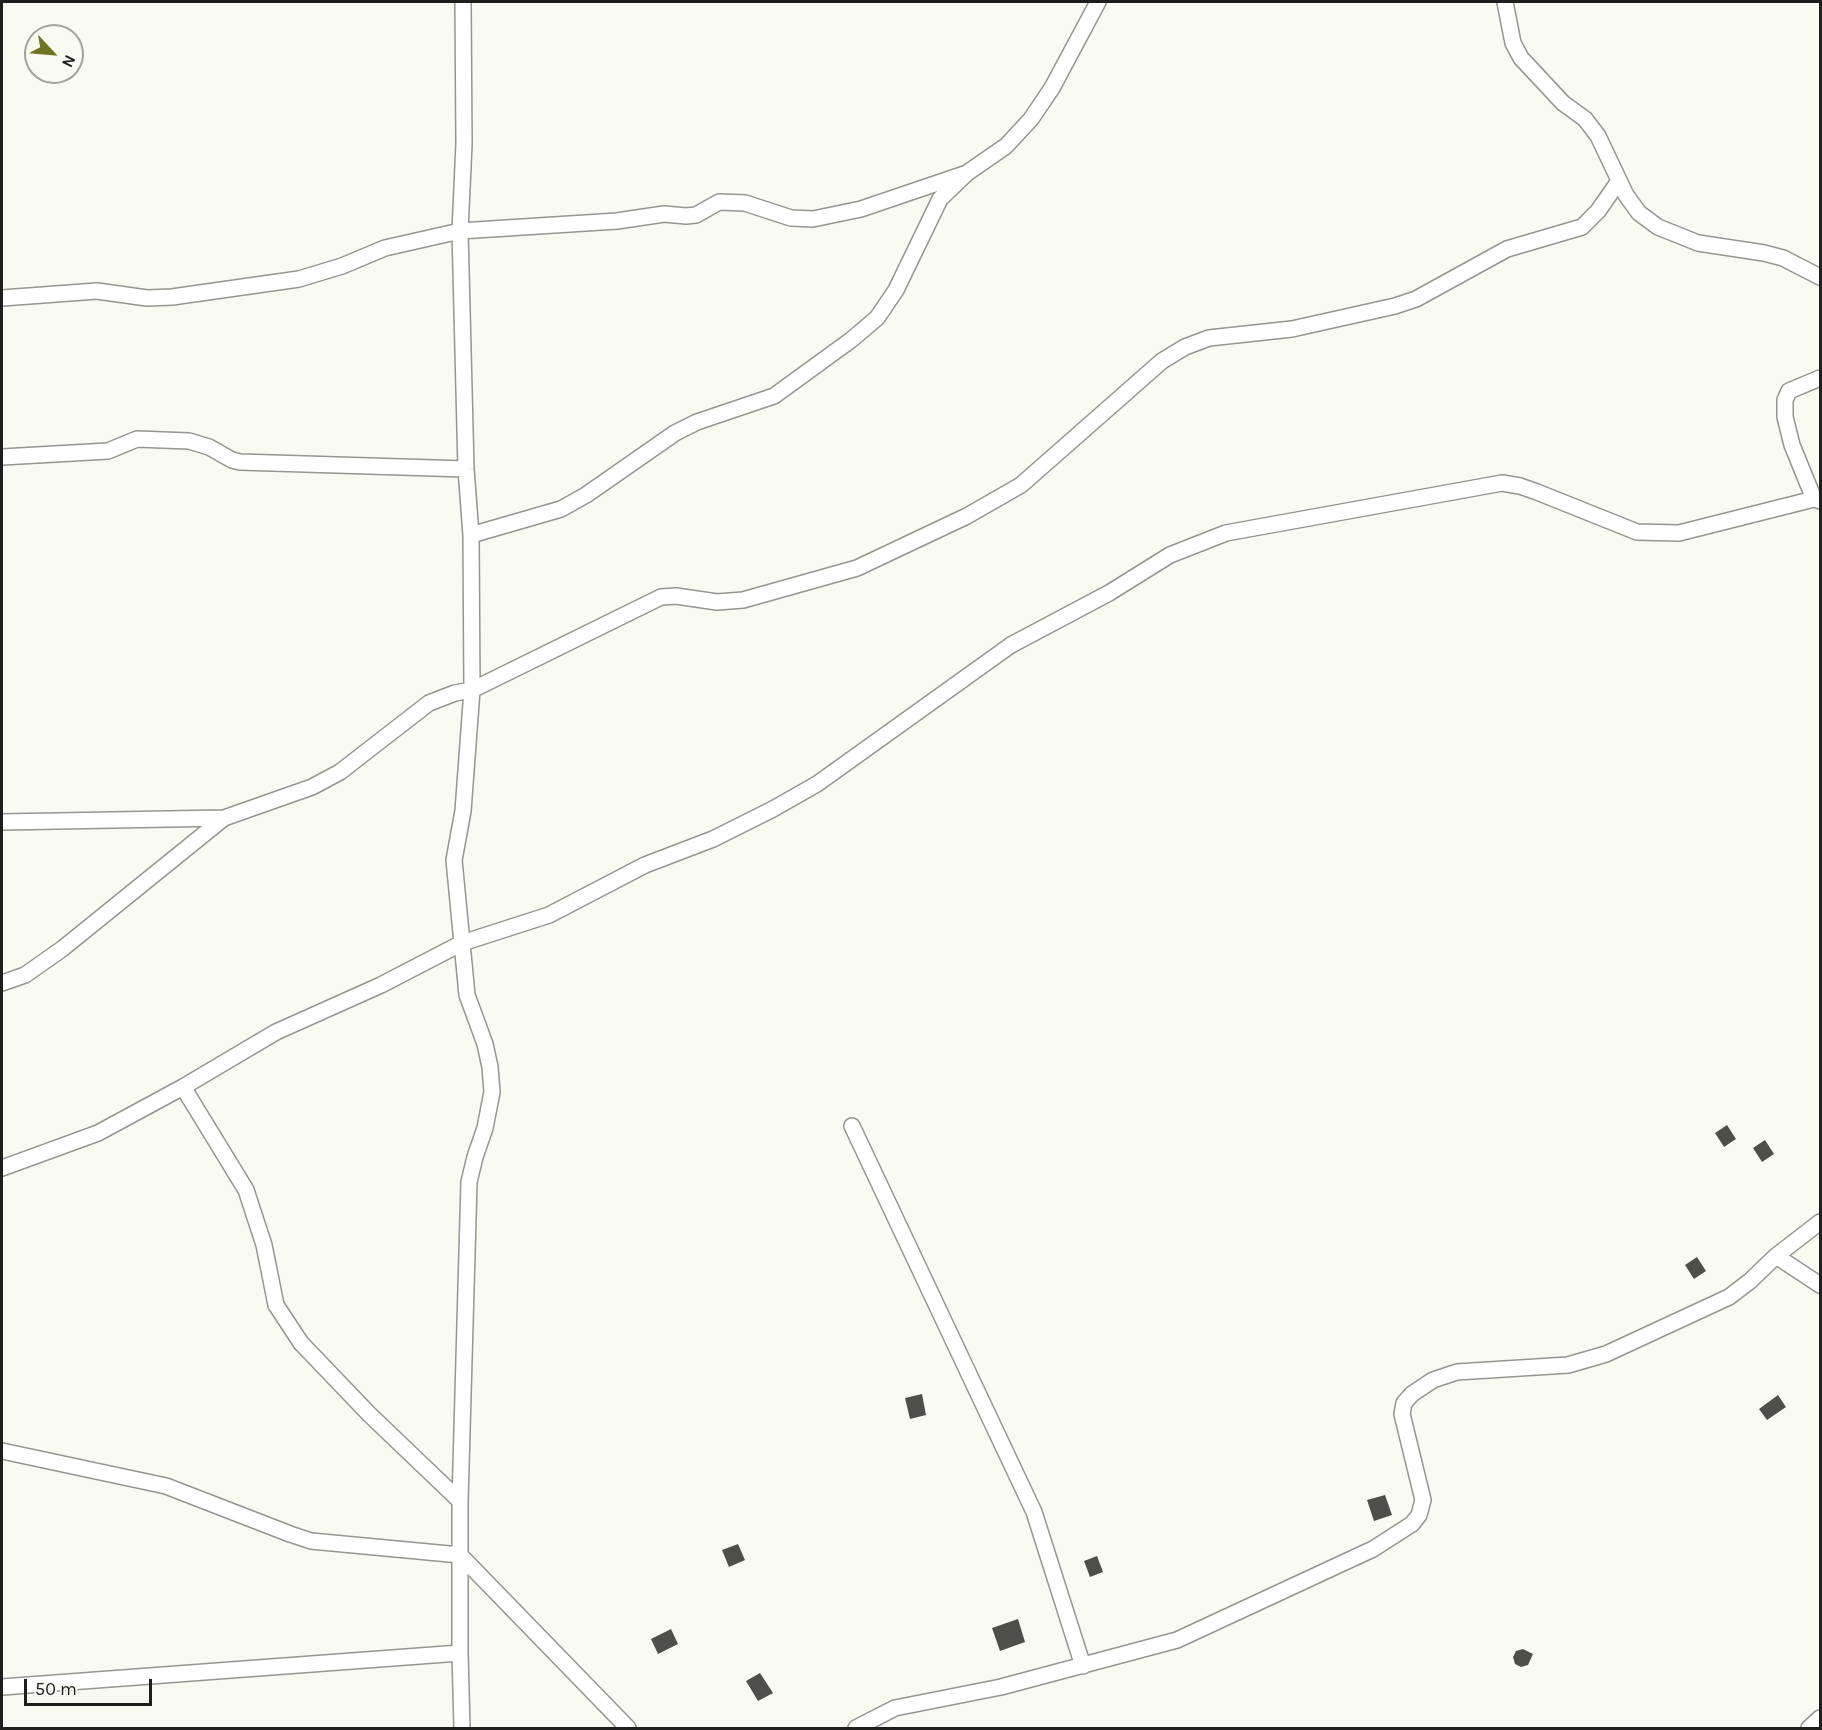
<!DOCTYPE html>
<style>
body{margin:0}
#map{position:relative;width:1822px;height:1730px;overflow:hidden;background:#f9fbf3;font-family:Karla,sans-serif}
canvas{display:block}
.frame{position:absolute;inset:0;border:3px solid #1e1e1c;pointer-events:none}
.north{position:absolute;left:24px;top:24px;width:60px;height:60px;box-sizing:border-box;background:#f9fbf3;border:2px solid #a1a39d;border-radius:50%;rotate:116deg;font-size:16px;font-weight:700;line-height:24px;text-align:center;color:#1e1e1c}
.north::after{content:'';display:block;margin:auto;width:21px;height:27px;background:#6e7620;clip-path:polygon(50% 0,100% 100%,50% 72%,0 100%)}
.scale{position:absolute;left:24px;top:1679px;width:128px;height:27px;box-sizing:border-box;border:3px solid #1e1e1c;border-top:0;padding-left:8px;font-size:18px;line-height:21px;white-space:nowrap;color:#1e1e1c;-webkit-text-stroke:4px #f9fbf3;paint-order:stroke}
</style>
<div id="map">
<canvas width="1822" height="1730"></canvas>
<div class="frame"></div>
<div class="north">N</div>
<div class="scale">50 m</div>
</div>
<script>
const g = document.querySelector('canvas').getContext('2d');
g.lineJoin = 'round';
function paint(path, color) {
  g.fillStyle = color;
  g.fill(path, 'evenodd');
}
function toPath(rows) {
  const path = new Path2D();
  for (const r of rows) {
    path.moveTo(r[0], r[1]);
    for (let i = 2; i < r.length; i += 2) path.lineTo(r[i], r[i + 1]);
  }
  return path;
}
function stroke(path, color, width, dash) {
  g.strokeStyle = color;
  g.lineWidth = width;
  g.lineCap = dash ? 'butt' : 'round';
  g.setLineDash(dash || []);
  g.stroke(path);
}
paint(toPath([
 [1727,1125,1736,1139,1724,1147,1715,1133],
 [1765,1140,1774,1154,1762,1162,1753,1148],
 [1697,1257,1706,1271,1694,1279,1685,1265],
 [922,1394,926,1415,910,1419,905,1398],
 [1778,1395,1786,1407,1767,1420,1759,1409],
 [1385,1495,1392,1515,1374,1521,1367,1500],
 [738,1544,745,1560,729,1567,722,1550],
 [1097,1556,1103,1572,1090,1577,1084,1561],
 [1018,1619,1025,1642,1000,1651,992,1628],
 [671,1629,678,1644,658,1654,651,1639],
 [1523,1649,1533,1654,1528,1665,1521,1667,1515,1664,1513,1657,1516,1651],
 [760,1673,773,1693,758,1701,746,1681]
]), '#4e4f49');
const street = toPath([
 [1505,2,1513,43,1521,58,1563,103,1585,119,1598,136,1626,195,1639,213,1658,227,1698,243,1764,253,1783,258,1820,277],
 [2,298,97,291,147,298,172,297,299,279,342,266,385,248,460,231,617,221,664,214,686,216,696,215,719,202,745,203,791,218,813,219,861,209,967,173],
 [2,457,108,451,137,439,189,441,209,447,232,460,240,462,466,469],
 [1814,499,1792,445,1785,417,1785,400,1789,391,1820,378],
 [471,535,561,509,586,495,675,433,697,422,774,396,851,340,877,318,896,290,940,199,967,173,1006,146,1031,119,1052,88,1098,2],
 [2,822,224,818],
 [2,983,25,975,62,949,224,818,312,787,340,772,429,703,455,693,472,690,661,597,676,596,717,602,743,600,857,568,967,516,1021,485,1162,361,1185,347,1209,338,1292,329,1395,306,1416,299,1507,249,1582,227,1598,211,1619,181],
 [183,1087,246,1190,264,1245,276,1305,301,1343,369,1414,460,1501],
 [852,1126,1034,1512,1083,1666],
 [2,1168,98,1133,183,1087,276,1032,381,985,462,943,549,915,645,865,713,839,773,809,817,784,1011,645,1109,593,1170,555,1226,533,1502,483,1520,486,1537,492,1637,532,1679,533,1814,499,1820,501],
 [1776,1256,1820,1285],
 [2,1451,166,1486,290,1534,311,1541,460,1555,628,1728],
 [2,1687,460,1653],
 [462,1728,460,1653,460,1501,469,1182,475,1157,485,1128,492,1092,490,1067,485,1044,467,995,454,860,463,811,472,690,471,535,466,469,460,231,464,144,463,2],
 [856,1728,895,1708,1001,1687,1177,1640,1373,1549,1412,1524,1419,1515,1423,1500,1402,1414,1404,1403,1412,1394,1433,1380,1457,1372,1568,1365,1606,1354,1729,1297,1750,1281,1776,1256,1820,1222],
 [1809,1728,1820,1718]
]);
stroke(street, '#95968f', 18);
stroke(street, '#fff', 15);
</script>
